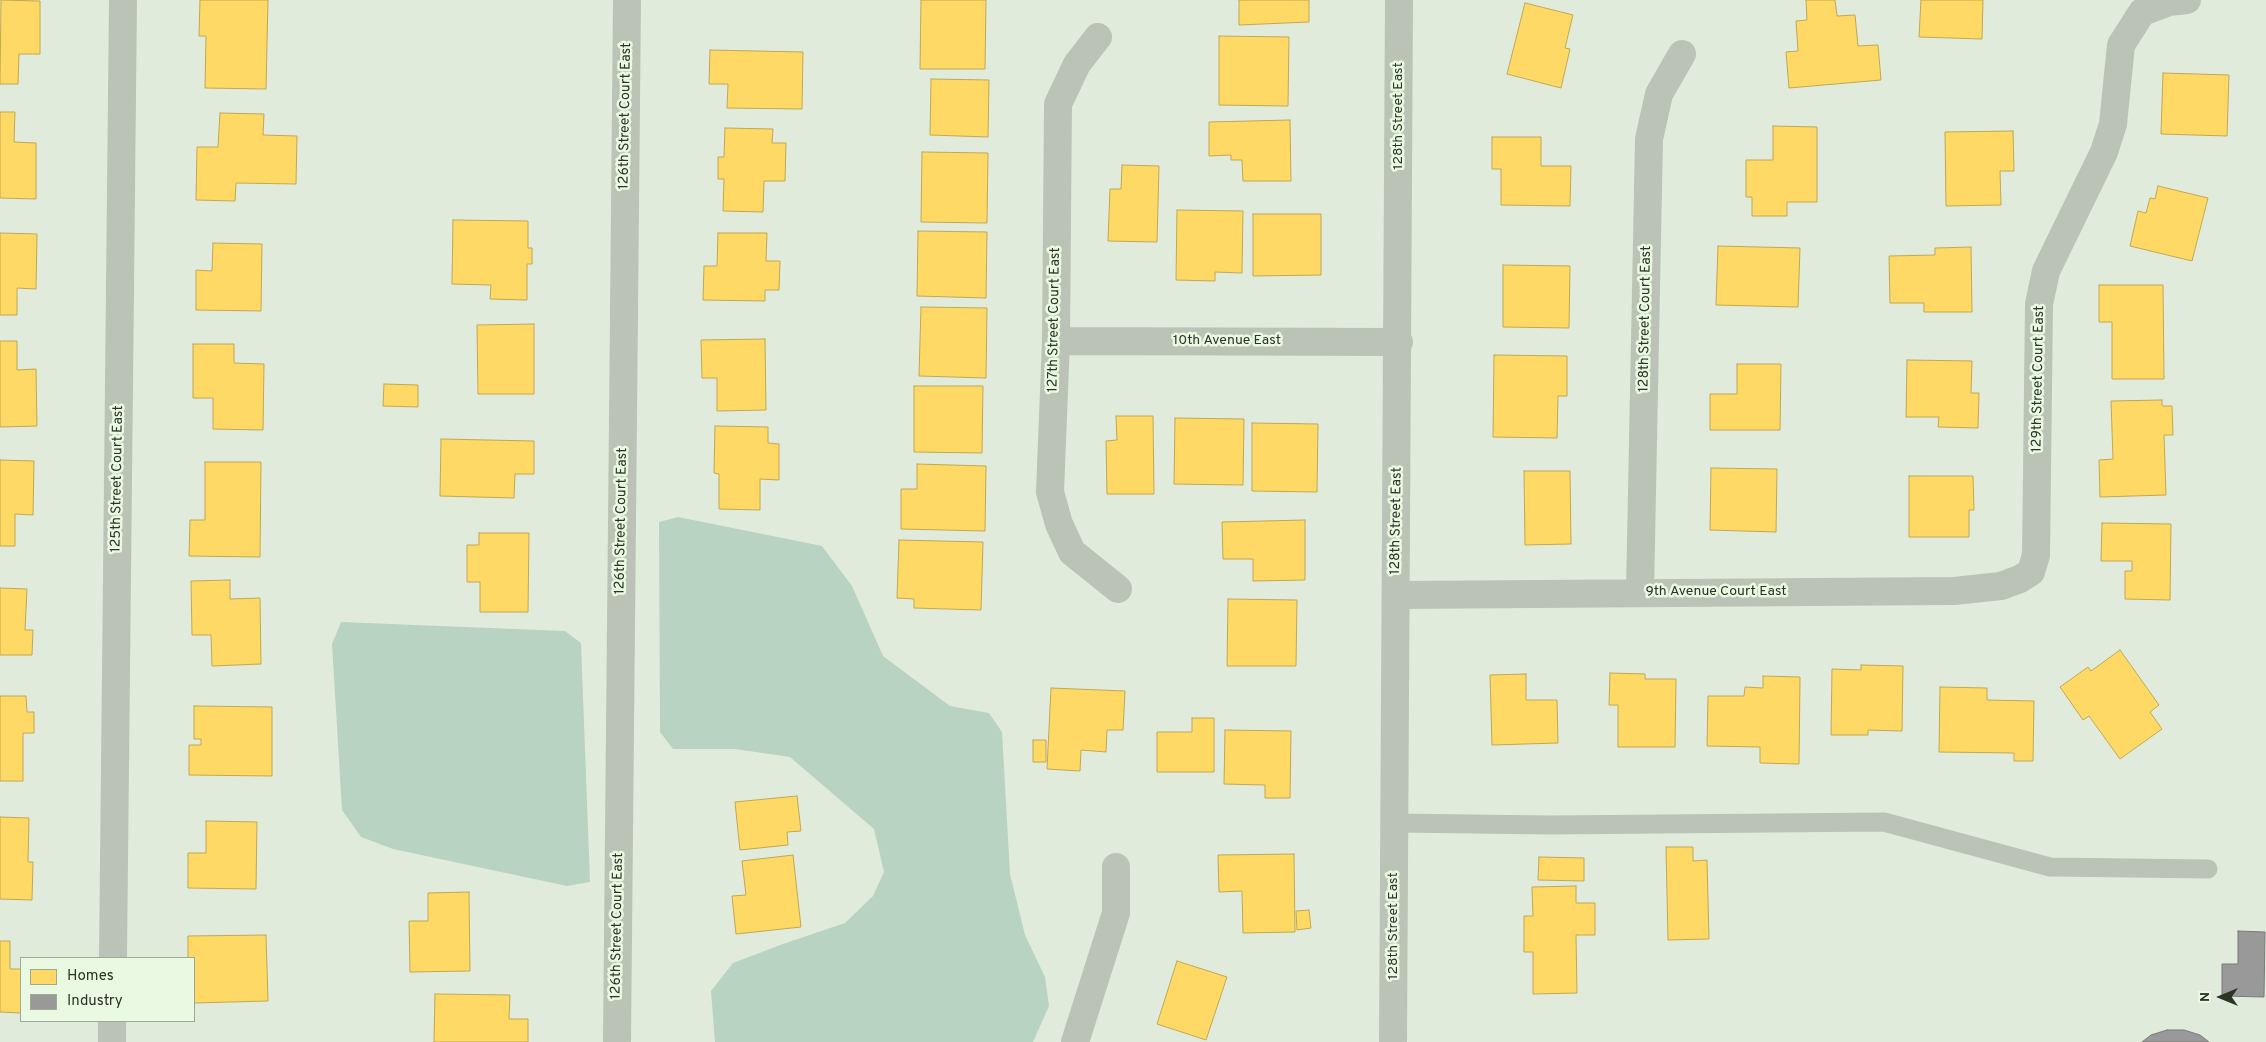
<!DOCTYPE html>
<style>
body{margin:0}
#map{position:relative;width:2266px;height:1042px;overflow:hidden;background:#e1ebdc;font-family:Overpass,sans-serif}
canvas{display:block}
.legend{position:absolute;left:20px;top:957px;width:175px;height:65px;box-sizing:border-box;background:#e9f9e2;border:1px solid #9daa96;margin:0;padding:6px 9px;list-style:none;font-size:15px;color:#2c3425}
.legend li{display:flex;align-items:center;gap:10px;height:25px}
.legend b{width:25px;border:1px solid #9daa96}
.north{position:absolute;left:2196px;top:972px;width:50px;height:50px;-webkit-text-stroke:4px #e9f9e2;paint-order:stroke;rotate:270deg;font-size:14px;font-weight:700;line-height:20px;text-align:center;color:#2c3425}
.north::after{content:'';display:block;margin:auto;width:18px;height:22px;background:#2c3425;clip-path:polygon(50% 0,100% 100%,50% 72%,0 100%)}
</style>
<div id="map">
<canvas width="2266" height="1042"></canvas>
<ul class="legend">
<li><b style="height:14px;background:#ffd966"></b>Homes</li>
<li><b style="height:14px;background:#999"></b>Industry</li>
</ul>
<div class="north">N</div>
</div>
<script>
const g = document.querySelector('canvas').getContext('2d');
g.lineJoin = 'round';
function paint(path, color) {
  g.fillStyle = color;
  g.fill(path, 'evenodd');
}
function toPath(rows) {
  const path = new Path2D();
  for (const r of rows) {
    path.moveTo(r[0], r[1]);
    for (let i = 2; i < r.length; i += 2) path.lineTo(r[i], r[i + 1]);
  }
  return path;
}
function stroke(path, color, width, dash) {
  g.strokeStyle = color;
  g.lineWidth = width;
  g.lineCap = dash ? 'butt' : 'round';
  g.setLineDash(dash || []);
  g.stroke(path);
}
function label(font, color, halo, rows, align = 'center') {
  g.font = font + ' Overpass,sans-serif';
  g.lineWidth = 5;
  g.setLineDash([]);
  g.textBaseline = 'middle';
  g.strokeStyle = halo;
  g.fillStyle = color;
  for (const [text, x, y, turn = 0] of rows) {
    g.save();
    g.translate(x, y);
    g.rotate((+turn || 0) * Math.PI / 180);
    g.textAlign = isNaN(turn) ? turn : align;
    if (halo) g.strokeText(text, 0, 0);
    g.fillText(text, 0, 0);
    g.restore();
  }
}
paint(toPath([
 [678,517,822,546,852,586,883,656,950,706,989,713,1002,732,1010,874,1025,935,1045,977,1049,1006,1033,1042,715,1042,711,991,733,963,783,944,845,923,873,896,884,872,874,829,790,757,735,749,673,749,660,732,659,522],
 [341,622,565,631,581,643,590,882,567,886,393,849,361,837,342,810,332,644]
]), '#b8d3c2');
const homes = toPath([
 [1,0,40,1,40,54,19,54,18,84,0,84,1,0],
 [200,0,268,0,266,89,205,88,206,36,199,36,200,0],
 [921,0,986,0,985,69,920,69,921,0],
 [1239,0,1309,0,1309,22,1239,25,1239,0],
 [1806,0,1835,0,1837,16,1855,15,1858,46,1878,45,1881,80,1789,88,1786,52,1798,51,1796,21,1807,20,1806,0],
 [1921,0,1983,0,1982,39,1919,37,1921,0],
 [1525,3,1573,15,1565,48,1570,49,1561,88,1507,74,1525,3],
 [1219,36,1289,37,1288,106,1219,105,1219,36],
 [710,50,803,52,802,109,727,108,728,84,709,84,710,50],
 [2163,73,2229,75,2227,136,2161,134,2163,73],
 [931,79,989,80,988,137,930,135,931,79],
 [0,112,15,112,14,142,36,143,36,199,0,198,0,112],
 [220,113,264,114,263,135,297,136,296,184,236,183,235,201,196,200,197,147,218,147,220,113],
 [1290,120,1291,181,1243,181,1242,160,1231,160,1231,155,1209,156,1209,122,1290,120],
 [1773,126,1817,127,1817,202,1787,202,1787,216,1752,216,1752,197,1746,197,1746,160,1773,160,1773,126],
 [725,128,773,129,772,143,786,143,785,181,764,181,763,212,723,211,724,179,718,179,718,157,724,157,725,128],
 [2013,131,2014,171,2000,171,2001,205,1946,206,1945,132,2013,131],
 [1492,137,1541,137,1541,166,1571,166,1570,206,1501,205,1501,169,1492,169,1492,137],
 [922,152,988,153,987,223,921,222,922,152],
 [1122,165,1159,166,1157,242,1108,241,1110,189,1121,189,1122,165],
 [2158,186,2208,198,2192,261,2130,246,2138,211,2146,213,2150,198,2155,199,2158,186],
 [1177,210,1243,211,1242,273,1215,272,1215,281,1176,280,1177,210],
 [1253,214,1321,214,1321,275,1253,276,1253,214],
 [453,220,528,221,528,248,532,248,532,264,527,264,527,300,490,299,491,285,452,284,453,220],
 [918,231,987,232,986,298,917,296,918,231],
 [0,233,37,234,36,289,17,288,17,315,0,315,0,233],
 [718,233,767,233,766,261,780,261,779,290,765,290,765,301,703,300,704,266,717,266,718,233],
 [213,243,262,244,261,311,196,310,196,270,212,271,213,243],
 [1718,246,1800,248,1798,307,1716,305,1718,246],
 [1971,247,1972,312,1924,312,1924,303,1890,303,1889,256,1935,255,1935,248,1971,247],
 [1503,265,1570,266,1569,328,1503,327,1503,265],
 [2099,285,2163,285,2164,379,2112,379,2112,322,2099,322,2099,285],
 [921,307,987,308,986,378,919,376,921,307],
 [534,324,534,394,478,394,477,325,534,324],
 [765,339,766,410,717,411,717,378,702,378,701,340,765,339],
 [0,341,17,341,17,370,36,369,37,426,0,427,0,341],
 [193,344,234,344,234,363,264,364,263,430,213,429,213,398,193,398,193,344],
 [1494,355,1567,356,1567,396,1558,396,1557,438,1493,437,1494,355],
 [1907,360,1972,361,1971,393,1979,393,1978,428,1938,427,1939,417,1906,417,1907,360],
 [1737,364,1781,364,1780,430,1710,430,1710,394,1737,394,1737,364],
 [384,384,418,385,418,407,383,406,384,384],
 [914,386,983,386,982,453,914,452,914,386],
 [2162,400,2162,406,2172,406,2173,435,2164,435,2166,495,2100,497,2099,460,2113,459,2111,401,2162,400],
 [1116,416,1153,416,1154,494,1107,494,1106,441,1117,440,1116,416],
 [1175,418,1244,419,1243,485,1174,484,1175,418],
 [1252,423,1318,424,1317,492,1252,491,1252,423],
 [715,426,768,427,768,443,779,444,779,480,760,479,760,510,719,509,719,474,714,473,715,426],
 [441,439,534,441,534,474,515,474,514,498,440,496,441,439],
 [0,460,34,461,33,515,15,514,15,546,0,546,0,460],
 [205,462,261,462,260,557,189,556,190,520,205,520,205,462],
 [917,464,986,466,985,531,901,529,901,489,917,489,917,464],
 [1711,468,1777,469,1776,532,1710,530,1711,468],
 [1524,471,1570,471,1571,544,1525,545,1524,471],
 [1909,476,1973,476,1974,510,1969,510,1969,537,1909,537,1909,476],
 [1305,520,1305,580,1253,581,1253,559,1223,559,1222,522,1305,520],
 [2102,523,2171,524,2170,600,2125,599,2125,571,2132,571,2132,561,2101,561,2102,523],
 [479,533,529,533,528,612,480,612,480,582,467,582,467,545,479,545,479,533],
 [899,540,983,542,981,610,914,608,914,599,897,598,899,540],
 [230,580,230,599,260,598,261,664,212,666,211,635,192,635,191,581,230,580],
 [0,588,27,589,25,630,33,630,32,655,0,655,0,588],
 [1228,599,1297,600,1296,666,1227,666,1228,599],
 [2120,650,2159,705,2150,712,2162,729,2120,759,2089,716,2083,720,2060,687,2088,667,2091,671,2120,650],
 [1861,665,1903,666,1902,731,1868,730,1868,735,1831,735,1832,669,1861,670,1861,665],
 [1610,673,1645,674,1645,679,1676,679,1675,747,1618,747,1618,705,1609,705,1610,673],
 [1526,674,1526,700,1557,700,1558,743,1492,745,1490,675,1526,674],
 [1763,676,1800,677,1799,764,1760,763,1760,747,1707,746,1708,696,1744,696,1745,687,1763,688,1763,676],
 [1940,687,1987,688,1987,700,2034,701,2033,761,2014,761,2014,753,1939,752,1940,687],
 [1051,688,1125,691,1123,730,1107,730,1106,752,1081,750,1080,771,1047,769,1051,688],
 [0,696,26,696,27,712,34,712,34,733,23,733,23,781,0,781,0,696],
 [194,706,272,707,272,776,189,775,189,745,201,745,201,739,194,739,194,706],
 [1192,718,1214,718,1214,772,1157,772,1157,732,1192,732,1192,718],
 [1225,730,1291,731,1290,798,1265,798,1265,785,1224,784,1225,730],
 [1033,740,1046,740,1046,762,1033,762,1033,740],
 [797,796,801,831,787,832,788,845,740,850,735,802,797,796],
 [0,817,29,818,28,862,33,862,32,900,0,899,0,817],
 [206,821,257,822,256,889,188,888,188,853,206,853,206,821],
 [1666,847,1693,847,1693,861,1707,860,1709,939,1668,940,1666,847],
 [1294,854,1295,932,1243,933,1242,891,1219,892,1218,855,1294,854],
 [793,855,801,927,736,934,732,896,746,895,742,861,793,855],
 [1539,857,1584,858,1584,881,1538,880,1539,857],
 [1576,886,1576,903,1595,903,1595,935,1576,935,1577,993,1533,994,1533,952,1524,952,1524,916,1533,916,1532,887,1576,886],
 [469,892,470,971,410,972,409,921,428,921,428,893,469,892],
 [1309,910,1311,928,1297,930,1296,911,1309,910],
 [266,935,268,1001,194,1003,194,958,188,958,188,936,266,935],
 [0,941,10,941,10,969,21,969,21,1013,0,1012,0,941],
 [1177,961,1227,977,1206,1040,1157,1024,1177,961],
 [435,994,510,995,509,1019,528,1019,528,1042,434,1042,435,994]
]);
paint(homes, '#ffd966');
stroke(homes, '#c0a852', 1);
const industry = toPath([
 [2238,931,2265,932,2264,997,2222,996,2222,964,2238,964,2238,931],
 [2167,1030,2184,1030,2200,1035,2209,1042,2142,1042,2151,1035,2167,1030]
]);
paint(industry, '#999');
stroke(industry, '#787b76', 1);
stroke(toPath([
 [1395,823,1550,825,1884,822,2050,867,2208,869]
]), '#bbc3b6', 19);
stroke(toPath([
 [1098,37,1077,64,1058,104,1056,341,1050,492,1059,524,1072,552,1118,589],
 [1056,341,1399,342],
 [1640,592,1649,139,1659,94,1682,54],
 [1397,595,1954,591,2001,586,2020,579,2031,572,2036,555,2039,304,2046,271,2104,152,2113,124,2121,45,2142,12,2169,2,2187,0],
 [113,958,123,0],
 [112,1042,112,1021],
 [617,1042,627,0],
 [1075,1042,1116,913,1116,867]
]), '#bbc3b6', 28);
stroke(toPath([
 [1393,1042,1399,0]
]), '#bbc3b6', 28);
label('14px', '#2c3425', '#e9f9e2', [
 ["126th Street Court East",626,116,-89],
 ["128th Street East",1399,116,-90],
 ["128th Street Court East",1646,319,-89],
 ["127th Street Court East",1055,320,-89],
 ["10th Avenue East",1227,341],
 ["129th Street Court East",2039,379,-89],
 ["125th Street Court East",118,479,-89],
 ["126th Street Court East",622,521,-89],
 ["128th Street East",1397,521,-89],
 ["9th Avenue Court East",1716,592],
 ["126th Street Court East",618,926,-89],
 ["128th Street East",1394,926,-90]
]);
</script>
